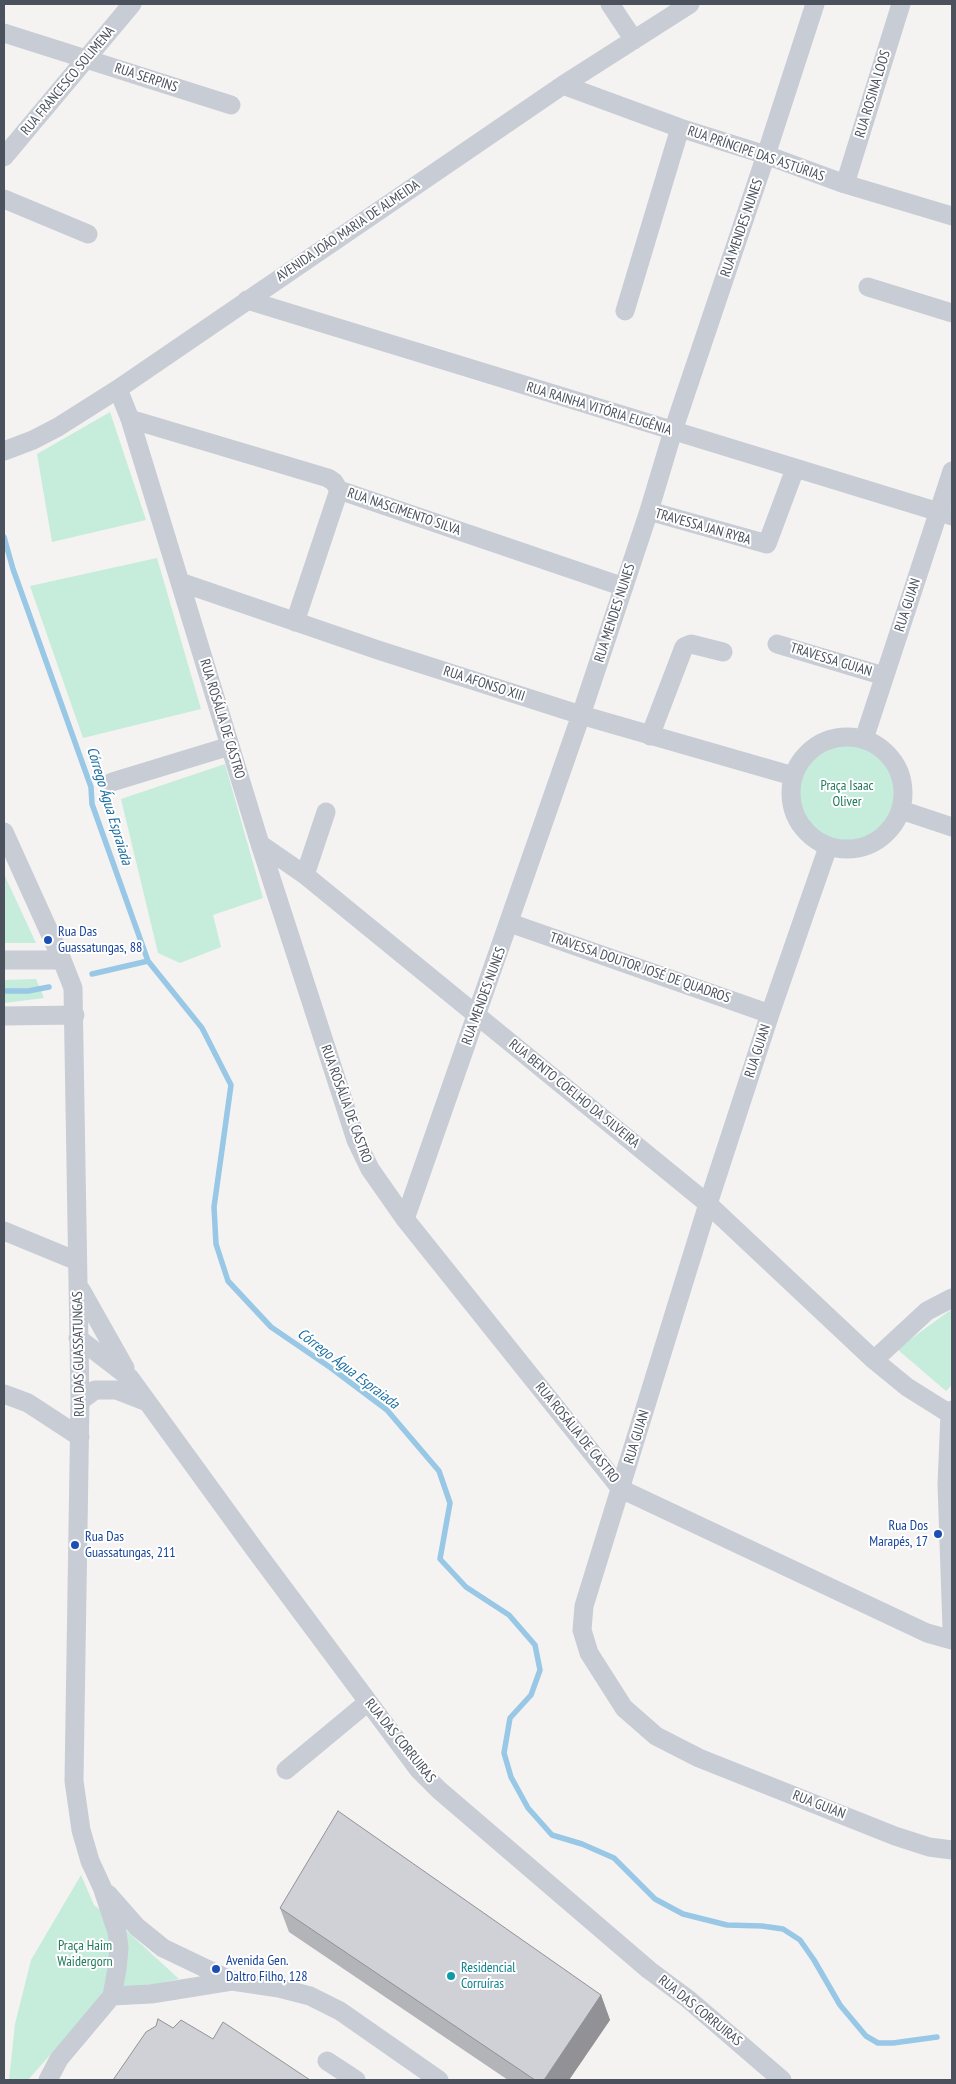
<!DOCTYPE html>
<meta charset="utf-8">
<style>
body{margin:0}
#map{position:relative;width:956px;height:2084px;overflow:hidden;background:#f4f3f2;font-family:"PT Sans Narrow",sans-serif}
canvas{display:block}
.frame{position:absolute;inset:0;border:5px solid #4b525e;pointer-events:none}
</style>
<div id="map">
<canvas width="956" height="2084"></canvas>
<div class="frame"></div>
</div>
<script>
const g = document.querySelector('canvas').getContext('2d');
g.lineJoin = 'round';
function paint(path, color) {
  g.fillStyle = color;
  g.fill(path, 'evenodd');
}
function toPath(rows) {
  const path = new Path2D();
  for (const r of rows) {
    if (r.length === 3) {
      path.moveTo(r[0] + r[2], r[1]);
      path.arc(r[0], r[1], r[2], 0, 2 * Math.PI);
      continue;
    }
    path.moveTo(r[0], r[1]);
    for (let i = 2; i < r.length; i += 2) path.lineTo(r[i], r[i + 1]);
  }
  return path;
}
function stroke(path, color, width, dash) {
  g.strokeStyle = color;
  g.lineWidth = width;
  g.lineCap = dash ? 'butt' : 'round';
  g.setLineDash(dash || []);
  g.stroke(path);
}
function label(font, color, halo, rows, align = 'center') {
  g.font = font + ' "PT Sans Narrow",sans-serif';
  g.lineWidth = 4;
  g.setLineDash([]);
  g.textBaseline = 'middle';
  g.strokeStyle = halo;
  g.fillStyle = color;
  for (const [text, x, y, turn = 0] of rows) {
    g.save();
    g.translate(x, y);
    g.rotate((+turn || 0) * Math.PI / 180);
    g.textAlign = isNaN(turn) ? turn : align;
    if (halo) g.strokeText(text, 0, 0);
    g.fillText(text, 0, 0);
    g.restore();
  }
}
paint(toPath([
 [110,412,146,520,52,542,37,454],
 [157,558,201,709,83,738,30,586],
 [847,795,51],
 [225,764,263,898,213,915,221,947,180,963,158,953,121,799],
 [4,874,36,943,4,943],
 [36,979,44,998,4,1003,4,980],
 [952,1309,952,1385,946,1391,897,1349],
 [81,1875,94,1905,129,1933,179,1979,102,1996,28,2080,9,2080,15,2024,31,1960]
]), '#c6ecdb');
stroke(toPath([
 [4,537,13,569,91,787,92,804,148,961,202,1028,231,1085,214,1207,216,1244,228,1281,271,1327,331,1368,387,1410,439,1471,450,1503,440,1559,466,1587,509,1615,535,1645,540,1670,531,1695,510,1718,504,1753,511,1777,528,1808,552,1835,582,1844,614,1858,655,1899,683,1914,727,1925,762,1926,783,1929,800,1940,814,1960,840,2005,866,2036,878,2043,893,2043,937,2037],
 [92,974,148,961],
 [4,991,28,991,49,987]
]), '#98c8e5', 5.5);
stroke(toPath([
 [610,4,634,40],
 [4,33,231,105],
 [563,85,680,128,766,155,845,184,952,216],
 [4,157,132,4],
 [845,184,901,4],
 [4,199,88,234],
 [868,287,952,313],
 [247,300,952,516],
 [625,311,680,128],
 [118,389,130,419,260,844,356,1140,370,1169,405,1219,621,1489,927,1633,952,1640],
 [130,419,328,478,334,482,339,490,624,587],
 [4,451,33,440,58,427,118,389,563,85,690,4],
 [649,511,767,544,795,469],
 [180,582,378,650,581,715,793,776],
 [295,622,339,490],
 [777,644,884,676],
 [650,736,684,647,691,644,723,652],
 [847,793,56],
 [864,739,952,471],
 [112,782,230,746],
 [901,810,952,827],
 [4,832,62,960,73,988,80,1401,74,1781,81,1830,90,1861,102,1887,117,1932,119,1948,117,1969,112,1996],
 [260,844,305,875,708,1204,874,1360,907,1387,950,1414],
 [828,847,770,1014,708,1204,584,1606,582,1630,589,1653,624,1708,656,1736,699,1758,895,1836,929,1847,952,1850],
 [305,875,326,812],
 [510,923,770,1014],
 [4,960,62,960],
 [4,1016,75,1015],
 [405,1219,581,715,649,511,673,431,766,155,815,4],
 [4,1231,77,1261],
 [81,1290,125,1368],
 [78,1338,130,1378,255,1550,419,1770,439,1790,649,1970,688,1999,782,2080],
 [874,1360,927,1311,952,1298],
 [4,1394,28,1403,80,1437],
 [80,1401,95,1390,116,1390,147,1402],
 [952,1410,950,1414,947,1484,952,1629],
 [286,1770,368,1702],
 [108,1894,137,1927,163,1948,232,1981],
 [327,2061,356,2080],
 [48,2080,59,2059,112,1996,151,1994,232,1981,279,1988,310,1996,340,2011,439,2080]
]), '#c7ccd5', 19);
paint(toPath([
 [280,1908,601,1995,610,2020,569,2080,508,2080,289,1932]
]), '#b3b4b8');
paint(toPath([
 [601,1995,610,2020,569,2080,544,2080]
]), '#929296');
const building = toPath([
 [338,1811,601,1995,544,2080,535,2080,280,1908,338,1811],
 [158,2019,173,2028,181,2020,213,2039,223,2022,310,2080,113,2080,146,2032,156,2026,158,2019]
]);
paint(building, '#d0d1d6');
stroke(building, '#929296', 1);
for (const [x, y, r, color] of [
 [48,940,5,"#1a4fb4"],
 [938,1534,5,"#1a4fb4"],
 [75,1545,5,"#1a4fb4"],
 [216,1969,5,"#1a4fb4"],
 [451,1976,5,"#0f9aa8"]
]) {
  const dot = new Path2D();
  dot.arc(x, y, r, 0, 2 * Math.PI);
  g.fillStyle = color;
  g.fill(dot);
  stroke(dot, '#fff', 2);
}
label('14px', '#4b525e', '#fff', [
 ["RUA SERPINS",146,78,18],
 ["RUA FRANCESCO SOLIMENA",68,81,-50],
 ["RUA ROSINA LOOS",873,94,-73],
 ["RUA PRÍNCIPE DAS ASTÚRIAS",756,154,19],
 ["RUA MENDES NUNES",742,228,-71],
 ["AVENIDA JOÃO MARIA DE ALMEIDA",348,231,-34],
 ["RUA RAINHA VITÓRIA EUGÊNIA",599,409,17],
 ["RUA NASCIMENTO SILVA",404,512,19],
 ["TRAVESSA JAN RYBA",703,527,16],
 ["RUA GUIAN",908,605,-72],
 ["RUA MENDES NUNES",615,613,-72],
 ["TRAVESSA GUIAN",831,660,17],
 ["RUA AFONSO XIII",484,684,18],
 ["RUA ROSÁLIA DE CASTRO",222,719,73],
 ["TRAVESSA DOUTOR JOSÉ DE QUADROS",640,968,19],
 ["RUA MENDES NUNES",484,996,-70],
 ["RUA GUIAN",758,1051,-72],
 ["RUA BENTO COELHO DA SILVEIRA",574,1094,39],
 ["RUA ROSÁLIA DE CASTRO",346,1104,70],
 ["RUA DAS GUASSATUNGAS",79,1354,-91],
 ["RUA ROSÁLIA DE CASTRO",577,1433,51],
 ["RUA GUIAN",637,1437,-73],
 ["RUA DAS CORRUIRAS",400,1741,51],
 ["RUA GUIAN",819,1805,21],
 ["RUA DAS CORRUIRAS",700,2011,39]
]);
label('14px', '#217a5c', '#fff', [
 ["Praça Isaac",847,786],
 ["Oliver",847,802],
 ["Praça Haim",85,1946],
 ["Waidergorn",85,1962]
]);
label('14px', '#164399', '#fff', [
 ["Rua Das",58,932],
 ["Guassatungas, 88",58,948],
 ["Rua Dos",928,1526,"right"],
 ["Marapés, 17",928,1542,"right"],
 ["Rua Das",85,1537],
 ["Guassatungas, 211",85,1553],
 ["Avenida Gen.",226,1961],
 ["Daltro Filho, 128",226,1977]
], 'left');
label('14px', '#0d838f', '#fff', [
 ["Residencial",461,1968],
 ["Corruíras",461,1984]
], 'left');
label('italic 15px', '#1b6fa2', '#fff', [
 ["Córrego Água Espraiada",109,806,73],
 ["Córrego Água Espraiada",348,1369,37]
]);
</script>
